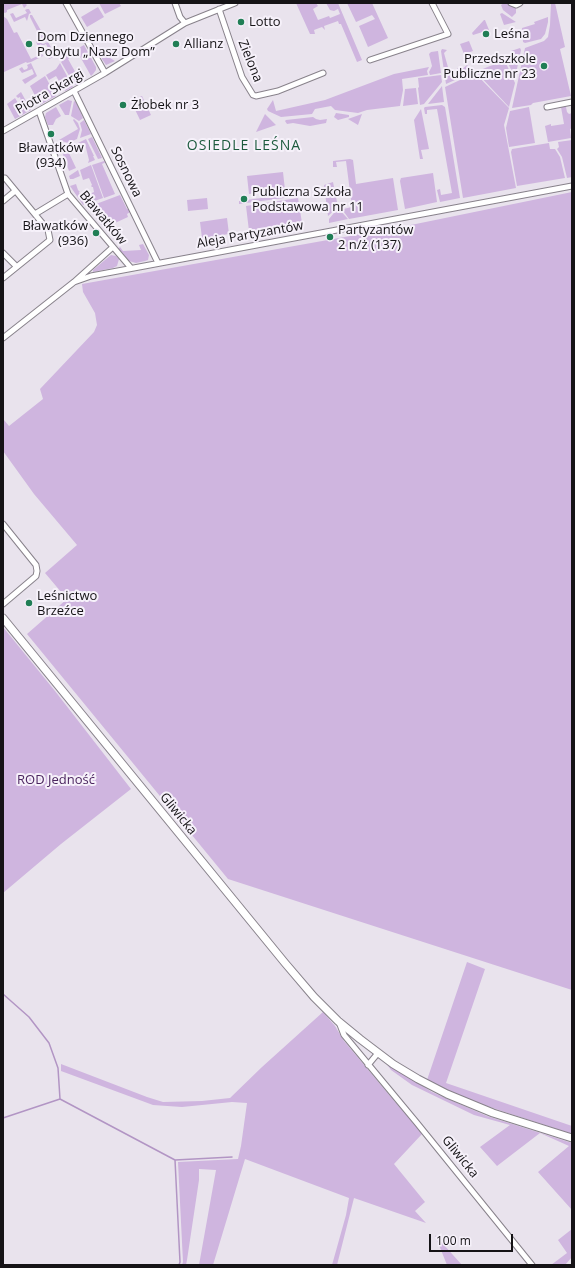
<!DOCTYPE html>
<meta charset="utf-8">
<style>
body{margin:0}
#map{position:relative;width:575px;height:1268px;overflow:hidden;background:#e9e3ed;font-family:"Open Sans",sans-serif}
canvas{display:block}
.frame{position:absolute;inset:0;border:4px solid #151316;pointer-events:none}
.scale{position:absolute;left:429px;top:1234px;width:84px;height:18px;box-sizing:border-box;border:2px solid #151316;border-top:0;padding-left:5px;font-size:12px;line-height:14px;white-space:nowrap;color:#151316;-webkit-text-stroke:3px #f6f1fa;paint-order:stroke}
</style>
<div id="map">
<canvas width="575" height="1268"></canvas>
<div class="frame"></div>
<div class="scale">100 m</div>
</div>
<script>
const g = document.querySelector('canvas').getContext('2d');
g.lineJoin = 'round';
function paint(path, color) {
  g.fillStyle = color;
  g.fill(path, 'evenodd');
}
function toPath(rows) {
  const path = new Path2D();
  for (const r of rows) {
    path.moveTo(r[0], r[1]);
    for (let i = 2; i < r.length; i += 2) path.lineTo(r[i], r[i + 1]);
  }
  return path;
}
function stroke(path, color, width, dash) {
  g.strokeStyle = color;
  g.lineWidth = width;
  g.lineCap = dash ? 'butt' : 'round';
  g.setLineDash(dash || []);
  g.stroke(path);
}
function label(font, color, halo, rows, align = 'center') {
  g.font = font + ' "Open Sans",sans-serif';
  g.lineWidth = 4;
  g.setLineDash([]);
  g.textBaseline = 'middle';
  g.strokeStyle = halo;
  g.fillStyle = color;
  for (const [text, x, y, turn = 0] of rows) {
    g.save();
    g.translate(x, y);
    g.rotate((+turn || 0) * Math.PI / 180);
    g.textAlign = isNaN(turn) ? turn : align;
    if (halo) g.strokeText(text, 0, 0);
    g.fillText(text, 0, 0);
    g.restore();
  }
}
paint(toPath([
 [3,3,25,3,27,5,24,8,22,4,7,10,7,12,5,13,3,12],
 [99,3,119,3,121,6,105,14],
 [296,3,316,3,318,6,313,9,318,20,329,16,330,18,340,14,338,9,334,11,330,10,326,3,338,3,362,60,357,62,341,24,339,24,338,21,324,26,325,30,322,27,314,30,315,34,310,34],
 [347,3,372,3,388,38,368,47,359,26,375,19,372,15,356,22],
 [504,3,507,3,516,7,516,13,512,17,503,10,501,5],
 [551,3,555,3,565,47,560,49,571,96,533,103,531,105,512,108,525,48,544,41,548,37,550,25],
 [98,7,104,17,87,27,81,17],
 [27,9,29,9,31,13,29,14,27,21,25,17,14,22,10,14,13,13,16,18,27,13,25,10],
 [502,13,516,22,504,25,500,14],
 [30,15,32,15,47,41,44,42,42,41,30,17],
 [3,16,7,19,14,33,17,32,31,59,42,54,43,56,31,62,27,63,26,62,4,72,3,70],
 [548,17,548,22,545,34,541,39,525,43,523,42,522,28,535,24,534,22],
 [484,20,485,20,489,30,473,35,472,33],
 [37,41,43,44,48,42,56,56,49,59,44,50,48,48,46,44,42,46,41,44,38,46,36,42],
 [469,41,473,51,464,54,460,44],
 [84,45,96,67,96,70,93,74,91,76,78,53,68,59,81,82,77,85,74,84,61,62,65,59,64,56],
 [520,48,521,50,515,78,507,61,514,59,511,51],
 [442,49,447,50,444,53,451,78,458,76,457,68,460,71,467,65,473,72,446,84,441,51],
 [438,51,441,73,430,75,429,72,432,66,429,54,431,52],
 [102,55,110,58,115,61,106,65,102,59],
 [505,61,515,83,509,107,477,73,478,71,490,66],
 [31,63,37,76,25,84,22,80,34,74,32,69,22,73,19,69,22,67,24,70,27,69,28,67,27,65],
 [60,63,73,87,65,91,56,76,49,80,46,75,56,69],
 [429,67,427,71,428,75,402,79,403,90,400,106,367,110,358,113,335,110,331,106,315,109,312,114,281,117,268,111,267,109,273,100,276,111,325,100,394,74],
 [475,73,509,108,504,125,516,188,463,198,445,87],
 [441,75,442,82,424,104,420,105,418,88,419,87,418,78],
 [45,76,56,96,40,105,30,86],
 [442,86,444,102,428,104],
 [416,88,418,104,403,106,405,89],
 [21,92,31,110,15,119,7,104,15,98,18,103,21,101,20,97,18,98,16,96],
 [142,96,151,115,140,120,131,101],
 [68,100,72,101,69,115,65,115,59,105],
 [74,101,76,102,83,118,79,121,71,116],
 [442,105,445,107,460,198,440,202,437,190,440,189,441,195,452,193,437,109,427,110,427,114,425,114,424,108,425,107],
 [56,107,61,116,56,119,53,125,48,125,45,117,46,113],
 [529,107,535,143,509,147,506,128,510,111],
 [561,107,566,107,567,112,569,114,572,113,572,128,570,129,571,138,548,142,545,126,551,124,551,126,564,124],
 [421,109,429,149,421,150,423,159,420,159,414,120],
 [336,113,349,115,349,117,338,120,334,117],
 [265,114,276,125,256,132],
 [362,114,358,125,348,119],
 [313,117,316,119,320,120,327,119,326,123,310,126,293,123,287,124,285,121,286,120],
 [74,119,78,123,80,129,77,139,68,143,59,140,78,129,73,120],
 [84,120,91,134,80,138,82,130,80,123],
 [92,137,102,158,98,159,88,139],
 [86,139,94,156,93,156,95,160,88,163,89,160,85,144,77,146,76,144],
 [572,140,572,177,567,178,562,157,557,149,559,147,558,142],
 [549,143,550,149,555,149,560,157,565,178,517,186,511,152,512,149],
 [74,144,75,148,68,151,76,168,69,171,61,149],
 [350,159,353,160,356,184,393,178,398,210,349,219,339,205,342,204,343,209,352,207,346,161,336,162,337,167,333,167,333,161],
 [104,161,106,162,102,164,115,194,104,198,92,165],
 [91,165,103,198,83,205,70,186,76,184,78,190,80,192,79,192,81,198,94,192,93,187,92,187,91,186,92,185,89,178,83,180,80,170],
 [78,170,80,176,73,179,70,179,69,176],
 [283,172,285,190,249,194,247,176],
 [433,173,437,202,405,209,400,181,401,178],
 [333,182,338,207,328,216,324,185],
 [572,192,572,990,228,879,27,634,67,599,45,573,77,545,34,494,3,451,3,420,4,420,9,426,43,399,40,389,94,332,97,325,95,313,83,292,82,284,406,226],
 [298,193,299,196,239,204,239,201],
 [120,195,127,209,129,209,130,212,127,214,128,217,104,228,88,207],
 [207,198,208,209,188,211,187,200],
 [298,198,302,223,249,231,246,206],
 [338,208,348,219,329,223,329,219],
 [227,218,229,234,202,238,200,222],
 [143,244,149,255,148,260,145,261,136,263,129,261,118,249,120,247,123,251,141,250,139,245],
 [111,255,116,256,119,259,117,266,113,268,93,272,93,270],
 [3,627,55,691,131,789,61,844,3,893],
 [467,962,485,969,446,1083,572,1126,572,1134,459,1097,427,1080],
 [323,1012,335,1026,344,1041,422,1134,394,1164,425,1202,415,1211,426,1223,354,1198,337,1265,332,1265,346,1215,349,1198,245,1159,213,1265,199,1265,216,1170,199,1169,199,1180,187,1260,186,1265,182,1265,183,1262,178,1162,238,1159,241,1146,247,1103,232,1102,182,1107,153,1105,61,1071,61,1064,147,1097,163,1102,202,1101,230,1098,262,1067],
 [386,1063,432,1092,487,1116,572,1143,572,1210,538,1172,569,1146,540,1133,497,1166,480,1147,510,1125,474,1115,412,1085,391,1070],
 [572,1229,572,1257,565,1265,551,1265,567,1253,558,1240],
 [435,1235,462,1265,447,1265]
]), '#cfb5df');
stroke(toPath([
 [3,994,29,1017,49,1043,58,1068,60,1099],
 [3,1118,60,1099,175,1160,180,1262,179,1265],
 [175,1160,232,1157]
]), '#b295c4', 1.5);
const street = toPath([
 [66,3,105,73],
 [175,3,180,17,185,23],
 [511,3,516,5,520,3],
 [219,9,242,77,253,95,256,96,278,91,323,73],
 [370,60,448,34,432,3],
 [74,91,158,263],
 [547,107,572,102],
 [39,111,68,194,131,268],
 [3,131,105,73,185,23,235,3],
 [3,178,5,178,48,230,50,240,3,278],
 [3,201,15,191],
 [35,214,68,194],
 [3,253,16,266],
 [74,282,91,276,572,186],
 [3,338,74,282,113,247],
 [3,524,36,565,37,571,36,576,3,604],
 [339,1022,344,1035,417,1123,532,1265],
 [368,1065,378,1053]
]);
const secondary = toPath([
 [3,618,285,963,314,997,338,1021,360,1039,393,1064,418,1079,447,1094,493,1113,572,1138]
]);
stroke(street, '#88828b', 7);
stroke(secondary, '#88828b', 9);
stroke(street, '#fff', 5);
stroke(secondary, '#fff', 7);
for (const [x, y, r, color] of [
 [241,22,4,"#207e55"],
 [486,34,4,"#207e55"],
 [29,44,4,"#207e55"],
 [176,44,4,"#207e55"],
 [544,66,4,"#207e55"],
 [123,105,4,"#207e55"],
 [51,134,4,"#207e55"],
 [244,199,4,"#207e55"],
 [96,233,4,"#207e55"],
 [330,237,4,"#207e55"],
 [29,603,4,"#207e55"]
]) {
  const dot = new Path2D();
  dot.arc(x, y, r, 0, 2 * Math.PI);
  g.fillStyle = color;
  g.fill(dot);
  stroke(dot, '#f6f1fa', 1.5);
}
label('13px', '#151316', '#f6f1fa', [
 ["Lotto",249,22],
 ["Leśna",494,34],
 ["Dom Dziennego",37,37],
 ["Pobytu „Nasz Dom”",37,52],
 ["Allianz",184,44],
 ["Przedszkole",536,59,"right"],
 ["Publiczne nr 23",536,74,"right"],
 ["Żłobek nr 3",131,105],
 ["Bławatków",51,148,"center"],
 ["(934)",51,163,"center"],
 ["Publiczna Szkoła",252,192],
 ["Podstawowa nr 11",252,207],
 ["Bławatków",88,226,"right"],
 ["(936)",88,241,"right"],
 ["Partyzantów",338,230],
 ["2 n/ż (137)",338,245],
 ["Leśnictwo",37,596],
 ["Brzeźce",37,611]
], 'left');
label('13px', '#151316', '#f6f1fa', [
 ["Zielona",250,61,68],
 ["Piotra Skargi",50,92,-30],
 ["Sosnowa",126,172,64],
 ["Bławatków",103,218,50],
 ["Aleja Partyzantów",250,235,-10],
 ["Gliwicka",178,814,51],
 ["Gliwicka",460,1157,51]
]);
label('13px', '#4c2660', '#f6f1fa', [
 ["ROD Jedność",56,780]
]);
g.letterSpacing = '1px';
label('14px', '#1d5b3e', '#f6f1fa', [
 ["OSIEDLE LEŚNA",244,146]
]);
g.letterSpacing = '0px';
</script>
